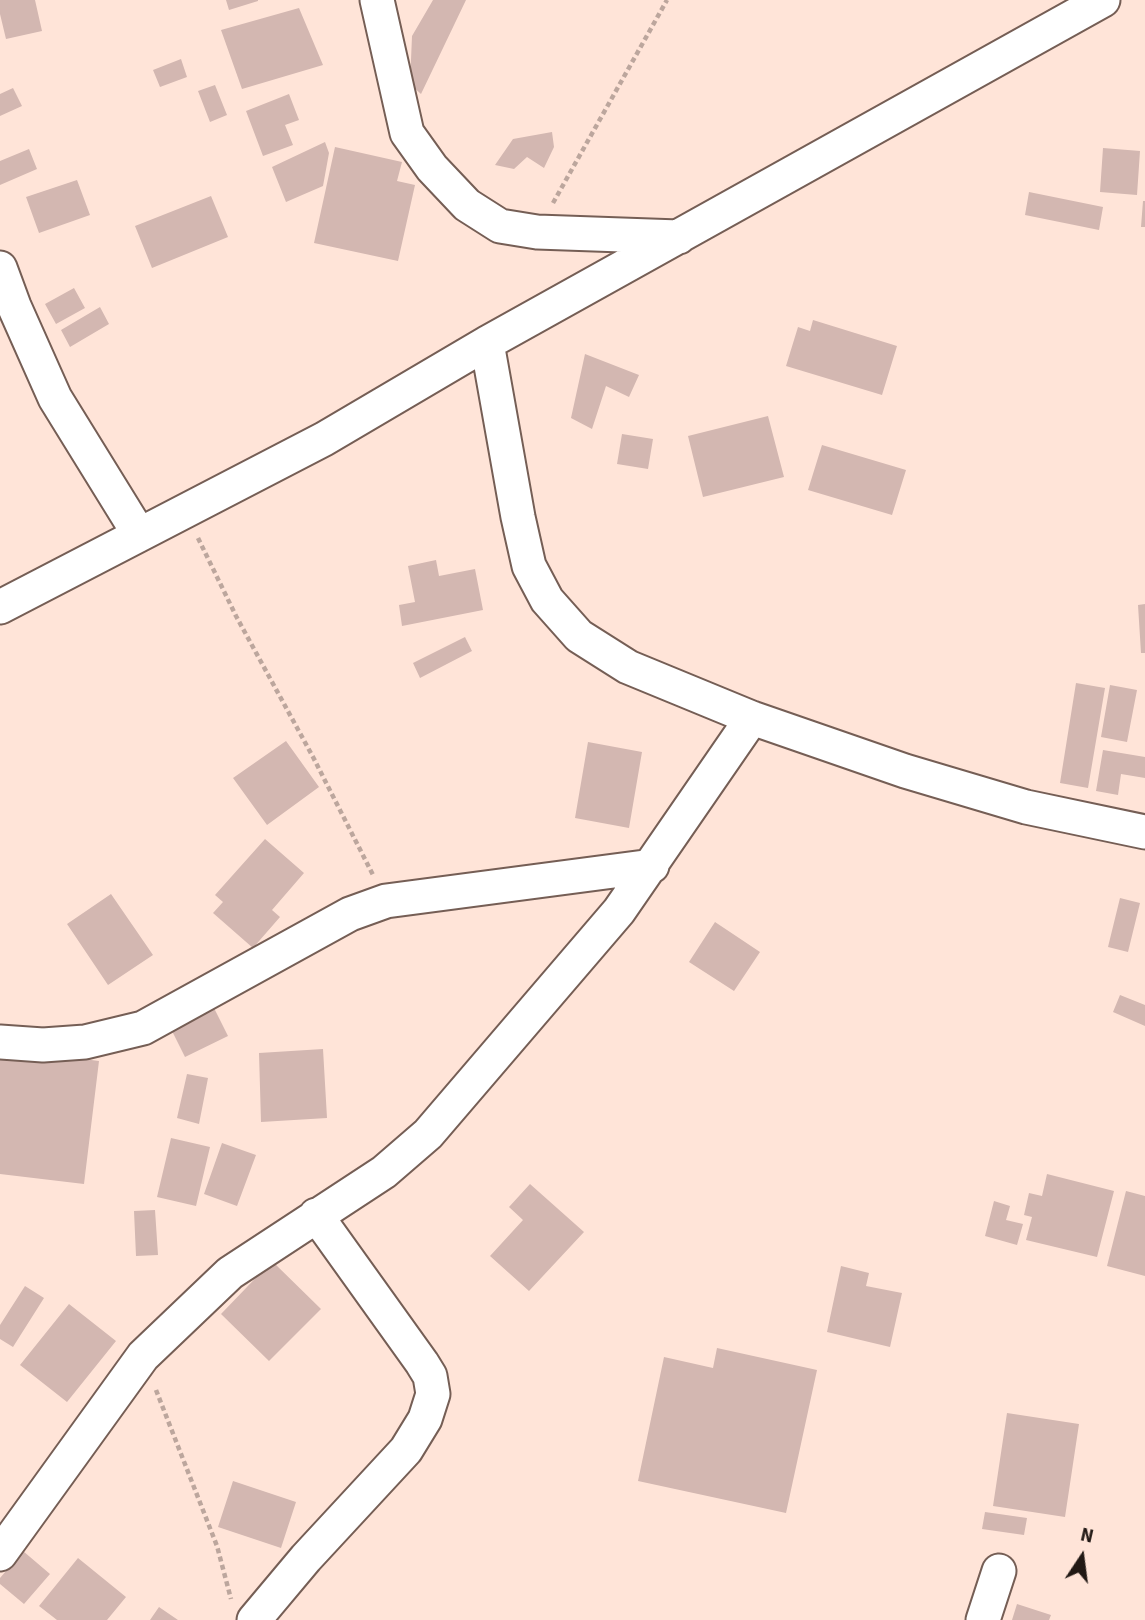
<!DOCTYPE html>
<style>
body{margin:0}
#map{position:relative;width:1145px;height:1620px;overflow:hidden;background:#ffe4d8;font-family:"Source Sans 3",sans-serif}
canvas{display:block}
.north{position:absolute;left:1047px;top:1522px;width:70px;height:70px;-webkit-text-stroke:5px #ffe4d8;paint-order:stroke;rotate:13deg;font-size:19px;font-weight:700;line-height:28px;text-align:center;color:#211814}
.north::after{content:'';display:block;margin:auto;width:24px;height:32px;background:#211814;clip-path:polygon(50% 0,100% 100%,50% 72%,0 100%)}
</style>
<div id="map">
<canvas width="1145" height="1620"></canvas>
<div class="north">N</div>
</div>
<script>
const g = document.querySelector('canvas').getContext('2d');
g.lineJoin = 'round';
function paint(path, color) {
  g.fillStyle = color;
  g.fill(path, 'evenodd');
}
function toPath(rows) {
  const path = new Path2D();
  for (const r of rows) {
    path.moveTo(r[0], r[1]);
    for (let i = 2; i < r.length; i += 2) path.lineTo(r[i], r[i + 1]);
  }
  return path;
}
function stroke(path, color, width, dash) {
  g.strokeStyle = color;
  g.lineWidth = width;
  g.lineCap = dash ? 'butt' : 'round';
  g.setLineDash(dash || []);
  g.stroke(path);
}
paint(toPath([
 [0,0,35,0,42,31,6,39,0,14],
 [226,0,258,0,258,1,229,10],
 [433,0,466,0,421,94,410,84,412,36],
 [299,8,323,65,242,89,221,30],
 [181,59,187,77,160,87,153,70],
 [215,85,227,115,210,122,198,91],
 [13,88,22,106,0,116,0,94],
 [289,94,299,120,285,125,293,145,263,156,246,111],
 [552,132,554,147,544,168,527,157,514,169,495,165,513,139],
 [325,142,329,153,323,186,286,202,272,167],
 [335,147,402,162,397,181,415,185,398,261,314,243],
 [1103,148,1140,151,1137,195,1100,192],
 [29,149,37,169,0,185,0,161],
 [77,180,90,215,39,233,26,197],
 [1029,192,1103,207,1099,230,1025,215],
 [211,196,228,237,152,268,135,226],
 [1143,201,1145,201,1145,227,1141,227],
 [74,288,85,308,56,324,45,304],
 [100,307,109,324,70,347,61,330],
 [813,320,897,346,882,395,786,366,798,327,810,331],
 [585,354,639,375,629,397,606,386,592,429,571,418],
 [768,416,784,477,703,497,688,436],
 [622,434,653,439,648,469,617,464],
 [822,445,906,470,892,515,808,490],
 [436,560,439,576,475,569,483,610,402,626,399,605,415,602,408,566],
 [1145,604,1145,653,1141,653,1138,605],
 [465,637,472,651,420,678,413,663],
 [1076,683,1105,688,1088,788,1060,783],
 [1110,685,1137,690,1127,742,1101,737],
 [286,741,319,787,267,825,233,778],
 [588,742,642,752,629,828,575,818],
 [1103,750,1145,757,1145,778,1121,774,1118,795,1096,791],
 [265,839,304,873,272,910,280,917,253,948,213,913,223,902,215,895],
 [111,894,153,955,108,985,67,924],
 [1120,898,1140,903,1128,952,1108,947],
 [715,922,760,952,734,991,689,962],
 [1120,995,1145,1005,1145,1026,1113,1012],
 [213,1006,228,1036,185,1057,170,1027],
 [0,1048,99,1061,84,1184,0,1174],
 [323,1049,327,1118,261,1122,259,1053],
 [187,1074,208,1078,199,1124,177,1118],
 [171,1138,210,1147,196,1206,157,1197],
 [222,1143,256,1155,237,1206,204,1194],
 [1047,1174,1114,1191,1097,1257,1026,1240,1032,1217,1024,1215,1029,1193,1042,1196],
 [530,1184,584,1232,529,1291,490,1256,523,1220,509,1207],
 [1126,1191,1145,1196,1145,1276,1107,1266],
 [994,1201,1010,1206,1006,1220,1023,1224,1017,1245,985,1236],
 [155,1210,158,1255,136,1256,134,1211],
 [272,1261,321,1309,269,1361,221,1314],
 [841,1266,869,1273,866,1286,902,1293,890,1347,827,1332],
 [25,1286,44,1298,13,1347,0,1339,0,1325],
 [69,1304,116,1341,67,1402,20,1365],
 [717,1348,817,1370,786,1513,638,1481,664,1357,713,1368],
 [1007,1413,1079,1424,1065,1517,993,1506],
 [233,1481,296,1502,281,1548,218,1527],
 [985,1512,1027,1518,1024,1535,982,1529],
 [23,1551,50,1574,24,1604,0,1584,0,1578],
 [78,1558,126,1597,107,1620,57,1620,39,1606],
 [1017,1604,1051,1615,1049,1620,1012,1620],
 [159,1607,178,1620,150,1620]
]), '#d3b7b1');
const minor = toPath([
 [377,0,407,133,432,168,467,205,500,226,537,232,679,237],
 [0,268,14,306,55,398,139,534],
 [487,343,518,517,529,566,547,600,579,636,628,667,752,718,905,771,1026,807,1145,832],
 [0,607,324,439,487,343,1103,0],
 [0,1042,43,1045,85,1042,143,1028,350,914,386,901,652,866],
 [0,1554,143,1356,230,1273,384,1172,428,1134,619,911,752,718],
 [254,1620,306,1558,406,1450,425,1419,433,1394,430,1376,422,1363,316,1215],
 [983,1620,999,1571]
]);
stroke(minor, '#755e55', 37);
stroke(toPath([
 [553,203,667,0],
 [198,538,236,616,313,757,373,875],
 [156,1390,217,1546,231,1599]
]), '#bca69d', 4.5, [5, 3.5]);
stroke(minor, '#fff', 33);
</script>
